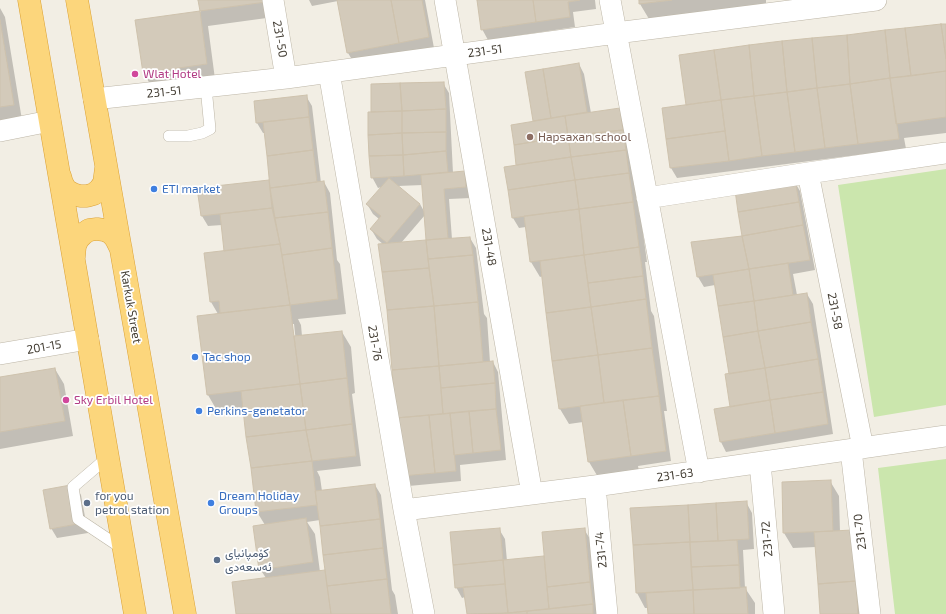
<!DOCTYPE html>
<meta charset="utf-8">
<style>
body{margin:0}
canvas{display:block;background:#f2eee4}
</style>
<canvas width="946" height="614"></canvas>
<script>
const g = document.querySelector('canvas').getContext('2d');
g.lineJoin = 'round';
function paint(path, color) {
  g.fillStyle = color;
  g.fill(path, 'evenodd');
}
function toPath(rows) {
  const path = new Path2D();
  for (const r of rows) {
    path.moveTo(r[0], r[1]);
    for (let i = 2; i < r.length; i += 2) path.lineTo(r[i], r[i + 1]);
  }
  return path;
}
function stroke(path, color, width, dash) {
  g.strokeStyle = color;
  g.lineWidth = width;
  g.lineCap = dash ? 'butt' : 'round';
  g.setLineDash(dash || []);
  g.stroke(path);
}
function label(font, color, halo, rows, align = 'center') {
  g.font = font + ' "Exo 2",Vazirmatn,sans-serif';
  g.lineWidth = 3.5;
  g.setLineDash([]);
  g.textBaseline = 'middle';
  g.strokeStyle = halo;
  g.fillStyle = color;
  for (const [text, x, y, turn = 0] of rows) {
    g.save();
    g.translate(x, y);
    g.rotate((+turn || 0) * Math.PI / 180);
    g.textAlign = isNaN(turn) ? turn : align;
    if (halo) g.strokeText(text, 0, 0);
    g.fillText(text, 0, 0);
    g.restore();
  }
}
paint(toPath([
 [946,169,946,405,874,417,838,185],
 [946,459,946,614,895,614,878,468]
]), '#cbe6ad');
paint(toPath([
 [199,0,271,0,274,17,208,26,215,79,152,88,144,73,136,21,201,12],
 [309,0,425,0,434,48,357,68,348,53,338,1,312,6],
 [477,0,595,0,596,9,573,12,575,27,488,40,482,29],
 [640,0,766,0,766,4,649,19,640,4],
 [0,8,5,17,22,120,0,123],
 [946,24,946,133,904,138,907,154,867,159,865,154,677,178,671,168,663,109,687,106],
 [579,64,584,74,591,113,619,109,625,119,639,213,641,218,647,262,645,262,651,311,654,316,667,411,664,411,671,461,638,466,639,471,598,477,589,462,583,422,569,424,560,409,543,276,540,277,531,262,526,227,519,228,513,218,517,166,512,126,534,122,526,73],
 [443,83,449,93,453,173,464,172,470,183,471,198,449,199,452,239,470,238,476,248,484,314,487,318,490,362,493,362,498,372,506,460,460,465,461,481,409,486,384,245,377,239,371,229,379,219,373,214,367,204,382,187,378,188,372,177],
 [423,185,425,213,420,204,398,186],
 [425,215,427,241,401,243],
 [306,96,312,106,321,183,324,182,330,193,337,260,340,264,346,314,298,319,301,325,302,336,342,332,351,347,355,393,352,394,361,466,317,471,320,477,322,491,375,485,381,495,392,590,395,595,398,614,237,614,266,578,260,569,265,525,257,512,244,411,219,414,208,395,199,317,218,314,211,302,225,251,222,225,208,226,202,216,199,189,270,181,265,133,263,133,257,123,255,102],
 [292,324,294,324,301,389,299,389],
 [320,520,327,575,320,572,315,534,307,522],
 [794,181,800,191,815,270,793,274,797,295,807,294,813,304,833,434,726,452,721,442,731,407,730,374,715,285,704,287,698,277,692,243,743,236],
 [55,369,64,384,73,436,0,449,0,378],
 [830,481,839,496,840,532,851,531,863,614,822,614,816,547,793,548,784,533,783,482],
 [75,485,81,495,88,533,57,538,51,528],
 [746,502,752,513,754,549,743,550,745,588,755,603,755,614,649,614,648,608,645,608,637,593],
 [499,529,505,539,507,561,545,557,584,529,593,544,598,614,467,614,465,597,462,598,456,587]
]), '#0003');
const building = toPath([
 [198,0,265,0,266,2,200,11,198,0],
 [337,0,391,0,399,43,347,53,337,0],
 [391,0,422,0,429,37,399,43,391,0],
 [477,0,533,0,536,22,481,30,477,0],
 [533,0,580,0,568,2,570,17,536,22,533,0],
 [639,0,672,0,639,4,639,0],
 [200,11,207,64,143,73,135,20,200,11],
 [0,20,14,105,0,107,0,20],
 [941,24,946,24,946,59,941,24],
 [941,24,946,59,946,71,911,76,905,28,941,24],
 [905,28,911,76,890,78,885,30,905,28],
 [885,30,890,78,850,84,847,35,885,30],
 [847,35,850,84,817,88,812,38,847,35],
 [812,38,817,88,787,92,782,41,812,38],
 [782,41,787,92,754,96,749,45,782,41],
 [749,45,754,96,721,100,714,50,749,45],
 [714,50,721,100,686,105,679,55,714,50],
 [579,63,587,112,551,118,543,69,579,63],
 [543,69,551,118,533,121,525,72,543,69],
 [946,71,946,117,896,124,890,78,946,71],
 [890,78,899,139,858,144,850,84,890,78],
 [444,82,446,109,402,111,400,83,444,82],
 [400,83,402,111,371,112,371,84,400,83],
 [850,84,858,144,825,148,817,88,850,84],
 [817,88,825,148,795,152,787,92,817,88],
 [787,92,795,152,762,156,754,96,787,92],
 [307,95,309,117,256,123,254,101,307,95],
 [754,96,762,156,729,161,721,100,754,96],
 [721,100,725,131,666,139,662,108,721,100],
 [620,108,623,130,568,136,565,116,620,108],
 [446,109,446,132,402,133,402,111,446,109],
 [402,111,402,133,368,135,368,112,402,111],
 [565,116,568,136,514,145,511,125,565,116],
 [309,117,313,150,267,156,263,122,309,117],
 [623,130,626,150,571,157,568,136,623,130],
 [725,131,729,161,670,168,666,139,725,131],
 [446,132,446,151,403,155,402,133,446,132],
 [402,133,403,155,369,156,368,135,402,133],
 [568,136,571,157,516,165,514,145,568,136],
 [313,150,317,182,270,188,267,156,313,150],
 [626,150,629,173,575,180,571,157,626,150],
 [446,151,448,172,404,176,403,155,446,151],
 [403,155,404,176,371,178,369,156,403,155],
 [571,157,575,180,508,190,504,167,571,157],
 [465,171,466,187,444,189,448,238,426,240,421,175,465,171],
 [629,173,633,202,579,209,575,180,629,173],
 [389,178,420,204,387,243,370,229,381,216,366,204,389,178],
 [269,180,272,208,201,216,197,188,269,180],
 [575,180,579,209,512,218,508,190,575,180],
 [795,180,799,202,738,212,735,190,795,180],
 [324,181,328,212,275,218,270,188,324,181],
 [633,202,639,247,584,255,579,209,633,202],
 [799,202,803,225,742,236,738,212,799,202],
 [272,208,280,244,224,251,220,214,272,208],
 [579,209,584,255,530,262,524,216,579,209],
 [328,212,332,248,282,255,275,218,328,212],
 [803,225,810,260,749,269,742,236,803,225],
 [742,236,749,269,697,277,691,242,742,236],
 [470,237,473,255,428,259,426,240,470,237],
 [426,240,429,268,382,272,378,244,426,240],
 [280,244,290,305,220,313,219,301,210,302,204,253,280,244],
 [639,247,643,276,588,283,584,255,639,247],
 [332,248,338,299,290,305,282,255,332,248],
 [473,255,478,302,434,306,428,259,473,255],
 [584,255,591,307,546,313,540,261,584,255],
 [788,263,793,295,754,301,749,269,788,263],
 [429,268,434,306,387,310,382,272,429,268],
 [749,269,754,301,718,306,713,275,749,269],
 [643,276,646,299,591,307,588,283,643,276],
 [807,293,811,322,758,331,754,301,807,293],
 [646,299,652,348,598,355,591,307,646,299],
 [754,301,758,331,723,337,718,306,754,301],
 [478,302,483,362,439,366,434,306,478,302],
 [290,305,300,384,207,395,197,316,290,305],
 [434,306,439,366,392,370,387,310,434,306],
 [591,307,598,355,552,361,546,313,591,307],
 [811,322,818,359,765,368,758,331,811,322],
 [342,331,347,378,300,384,294,336,342,331],
 [758,331,765,368,729,374,723,337,758,331],
 [652,348,659,396,604,403,598,355,652,348],
 [598,355,604,403,559,409,552,361,598,355],
 [818,359,823,392,770,400,765,368,818,359],
 [493,361,495,383,441,388,439,366,493,361],
 [439,366,443,414,396,418,392,370,439,366],
 [55,368,65,421,0,432,0,377,55,368],
 [765,368,770,400,730,407,725,374,765,368],
 [347,378,352,424,306,430,300,384,347,378],
 [495,383,496,409,443,414,441,388,495,383],
 [300,384,306,430,246,437,241,391,300,384],
 [823,392,828,424,775,433,770,400,823,392],
 [659,396,666,451,631,456,623,400,659,396],
 [623,400,631,456,588,462,580,406,623,400],
 [770,400,775,433,720,442,714,409,770,400],
 [496,409,501,450,473,453,469,411,496,409],
 [469,411,473,453,454,455,450,413,469,411],
 [450,413,456,471,435,473,429,415,450,413],
 [429,415,435,473,402,476,396,418,429,415],
 [352,424,356,456,312,461,306,430,352,424],
 [306,430,312,461,251,468,246,437,306,430],
 [312,461,317,505,256,512,251,468,312,461],
 [831,480,833,531,783,533,782,482,831,480],
 [76,484,83,523,50,529,43,490,76,484],
 [375,484,380,519,320,526,315,491,375,484],
 [747,501,749,539,718,541,716,503,747,501],
 [716,503,718,541,690,542,688,505,716,503],
 [688,505,690,542,633,545,630,508,688,505],
 [306,518,313,562,259,570,253,526,306,518],
 [380,519,383,548,323,555,320,526,380,519],
 [500,528,503,560,453,565,450,532,500,528],
 [585,528,590,582,547,587,542,532,585,528],
 [852,530,856,581,818,584,814,532,852,530],
 [737,540,739,565,691,567,690,542,737,540],
 [690,542,693,590,636,593,633,545,690,542],
 [383,548,387,579,327,586,323,555,383,548],
 [544,556,549,609,508,613,503,560,544,556],
 [503,560,505,584,455,588,453,565,503,560],
 [739,565,740,588,693,590,691,567,739,565],
 [325,570,331,614,236,614,232,582,325,570],
 [387,579,391,614,331,614,327,586,387,579],
 [856,581,858,614,820,614,818,584,856,581],
 [590,582,593,604,549,609,547,587,590,582],
 [505,584,508,613,467,614,463,587,505,584],
 [746,587,748,614,694,614,693,590,746,587],
 [693,590,694,614,648,614,646,593,693,590],
 [593,604,593,614,527,614,527,611,593,604],
 [527,611,527,614,496,614,508,613,527,611]
]);
paint(building, '#d3caba');
stroke(building, '#cec2ad', 1);
const service = toPath([
 [169,136,188,136,202,133,210,129,206,87],
 [108,457,73,487,78,519,123,549]
]);
const minor = toPath([
 [273,0,286,78],
 [445,0,532,494],
 [610,0,699,472],
 [329,72,404,510,424,614],
 [94,99,286,78,616,33,876,0],
 [0,131,50,121],
 [808,173,863,448],
 [647,198,808,173,946,153],
 [0,354,88,339],
 [851,450,870,614],
 [760,463,774,614],
 [595,486,607,614],
 [404,510,595,486,946,436]
]);
const trunk = toPath([
 [29,0,135,614],
 [77,0,185,614],
 [60,176,62,183,66,190,73,194,80,196,87,196,94,194,100,189,104,183,106,168],
 [74,257,75,246,78,239,83,234,89,230,97,229,104,230,111,233,116,239,121,249]
]);
stroke(service, '#bdb6a7', 12);
stroke(minor, '#bdb6a7', 22);
stroke(trunk, '#dba135', 23);
stroke(service, '#fff', 11);
stroke(minor, '#fff', 21);
stroke(trunk, '#fcd67c', 22);
for (const [x, y, r, color] of [
 [135,74,4,"#d1479c"],
 [530,137,4,"#8d6e63"],
 [154,189,4,"#3f7fe0"],
 [195,357,4,"#3f7fe0"],
 [66,400,4,"#d1479c"],
 [199,411,4,"#3f7fe0"],
 [87,503,4,"#5c6f8a"],
 [211,503,4,"#3f7fe0"],
 [217,560,4,"#5c6f8a"]
]) {
  const dot = new Path2D();
  dot.arc(x, y, r, 0, 2 * Math.PI);
  g.fillStyle = color;
  g.fill(dot);
  stroke(dot, '#fff', 1.5);
}
label('12px', '#443e34', '#fff', [
 ["231-50",280,39,80],
 ["231-51",485,51,-8],
 ["231-51",164,92,-6],
 ["231-48",489,247,80],
 ["Karkuk Street",131,307,80],
 ["231-58",835,311,79],
 ["231-76",375,343,80],
 ["201-15",44,347,-10],
 ["231-63",675,475,-8],
 ["231-70",860,532,-97],
 ["231-72",767,539,-95],
 ["231-74",601,550,-96]
]);
label('12px', '#b23c85', '#fff', [
 ["Wlat Hotel",143,74],
 ["Sky Erbil Hotel",74,400]
], 'left');
label('12px', '#785e54', '#fff', [
 ["Hapsaxan school",538,137]
], 'left');
label('12px', '#366cbe', '#fff', [
 ["ETI market",162,189],
 ["Tac shop",203,357],
 ["Perkins-genetator",207,411],
 ["Dream Holiday",219,496],
 ["Groups",219,510]
], 'left');
label('12px', '#4e5e75', '#fff', [
 ["for you",95,496],
 ["petrol station",95,510],
 ["کۆمپانیای",225,553],
 ["ئەسعەدی",225,567]
], 'left');
</script>
